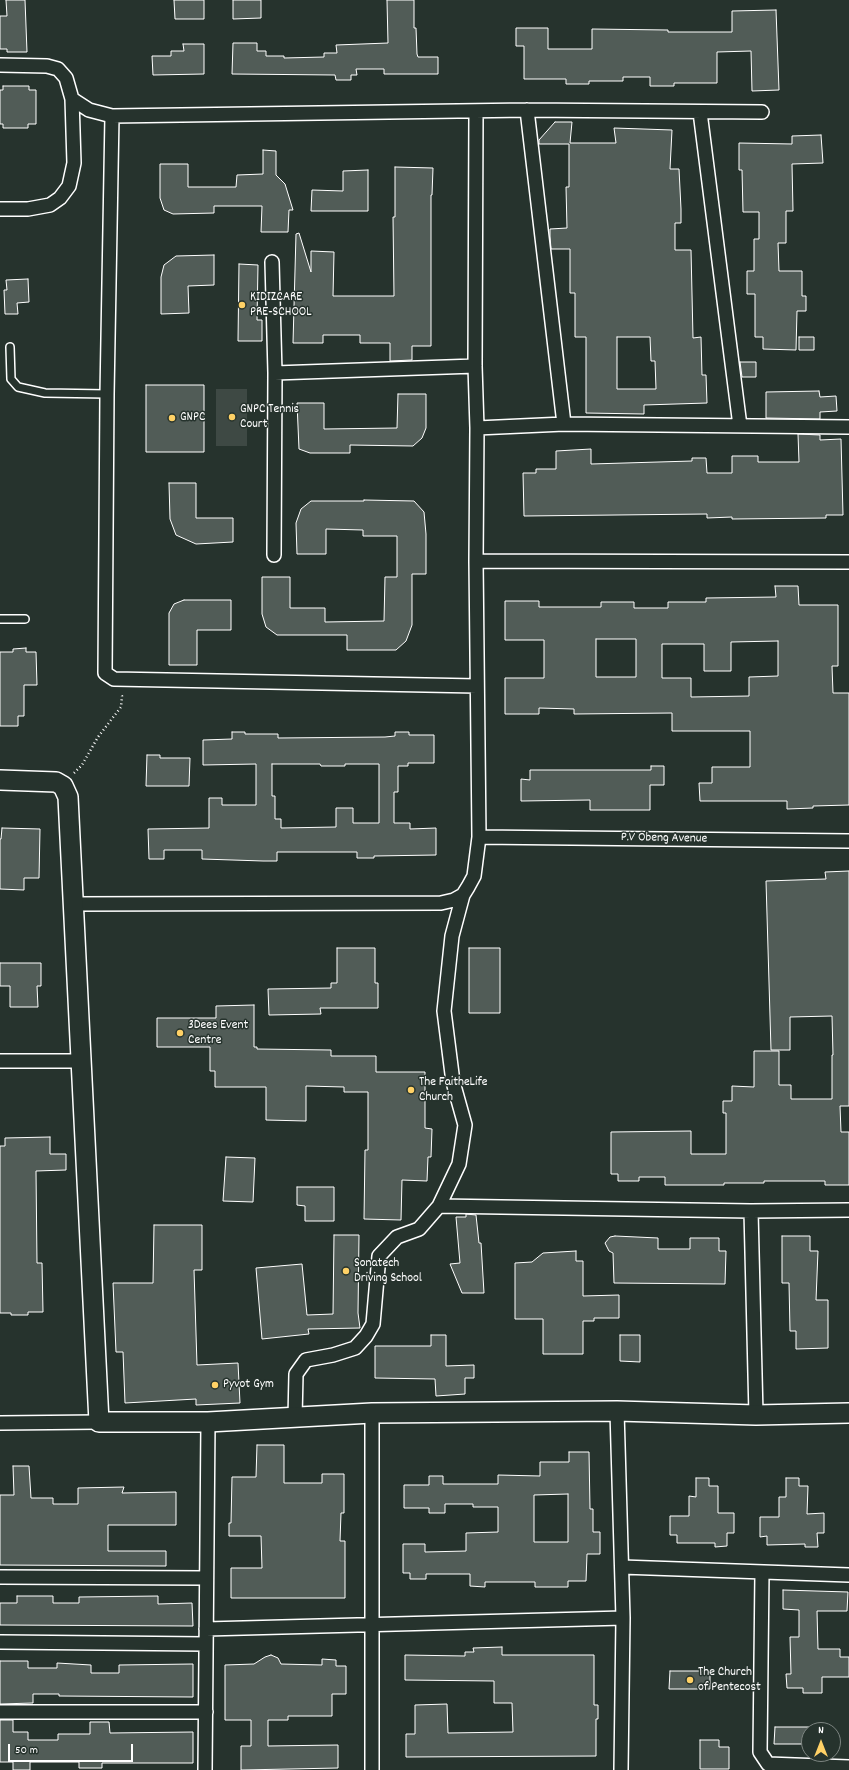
<!DOCTYPE html>
<style>
body{margin:0}
#map{position:relative;width:849px;height:1770px;overflow:hidden;background:#26332d;font-family:Dekko,sans-serif}
canvas{display:block}
.north{position:absolute;left:801px;top:1722px;width:40px;height:40px;box-sizing:border-box;background:#26332d;border:1px solid #7d8581;border-radius:50%;rotate:0deg;font-size:11px;font-weight:700;line-height:16px;text-align:center;color:#fff}
.north::after{content:'';display:block;margin:auto;width:14px;height:18px;background:#ffd166;clip-path:polygon(50% 0,100% 100%,50% 72%,0 100%)}
.scale{position:absolute;left:8px;top:1744px;width:125px;height:18px;box-sizing:border-box;border:2px solid #fff;border-top:0;padding-left:5px;font-size:12px;line-height:14px;white-space:nowrap;color:#fff;-webkit-text-stroke:3px #26332d;paint-order:stroke}
</style>
<div id="map">
<canvas width="849" height="1770"></canvas>
<div class="north">N</div>
<div class="scale">50 m</div>
</div>
<script>
const g = document.querySelector('canvas').getContext('2d');
g.lineJoin = 'round';
function paint(path, color) {
  g.fillStyle = color;
  g.fill(path, 'evenodd');
}
function toPath(rows) {
  const path = new Path2D();
  for (const r of rows) {
    path.moveTo(r[0], r[1]);
    for (let i = 2; i < r.length; i += 2) path.lineTo(r[i], r[i + 1]);
  }
  return path;
}
function stroke(path, color, width, dash) {
  g.strokeStyle = color;
  g.lineWidth = width;
  g.lineCap = dash ? 'butt' : 'round';
  g.setLineDash(dash || []);
  g.stroke(path);
}
function label(font, color, halo, rows, align = 'center') {
  g.font = font + ' Dekko,sans-serif';
  g.lineWidth = 3;
  g.setLineDash([]);
  g.textBaseline = 'middle';
  g.strokeStyle = halo;
  g.fillStyle = color;
  for (const [text, x, y, turn = 0] of rows) {
    g.save();
    g.translate(x, y);
    g.rotate((+turn || 0) * Math.PI / 180);
    g.textAlign = isNaN(turn) ? turn : align;
    if (halo) g.strokeText(text, 0, 0);
    g.fillText(text, 0, 0);
    g.restore();
  }
}
paint(toPath([
 [216,389,247,389,247,446,216,446]
]), '#3e4944');
const building = toPath([
 [6,0,25,0,27,52,7,52,7,49,0,49,0,16,7,16,6,0],
 [174,0,204,0,204,19,175,19,174,0],
 [233,0,261,0,261,18,233,19,233,0],
 [387,0,414,0,414,28,416,28,417,54,418,57,438,57,438,74,384,74,384,69,356,69,357,75,351,75,351,80,336,80,335,75,232,74,233,43,257,43,257,51,266,51,266,56,284,56,284,58,324,57,324,53,337,53,336,45,388,43,387,0],
 [776,10,779,90,752,91,751,51,717,52,717,83,674,83,674,86,650,86,650,77,623,77,623,81,589,81,589,84,566,84,566,79,524,79,524,46,516,46,516,28,548,28,548,49,592,49,592,29,668,30,668,32,732,32,732,11,776,10],
 [183,44,204,44,204,74,153,75,152,56,171,56,171,51,184,51,183,44],
 [3,86,29,86,29,90,36,90,36,124,28,124,28,128,3,128,3,124,0,124,0,90,3,90,3,86],
 [555,122,572,122,570,143,616,143,614,128,672,130,670,169,679,169,681,209,681,223,675,223,675,250,691,250,693,338,701,337,702,375,706,375,707,403,644,405,644,414,586,413,586,337,575,337,575,293,570,293,570,249,551,249,550,236,550,229,567,228,566,187,569,187,569,144,539,144,539,140,555,122],
 [617,337,650,337,651,361,655,361,656,389,617,389,617,337],
 [821,135,823,163,792,164,793,211,786,211,786,243,778,243,779,271,802,271,802,296,806,296,806,311,797,311,796,350,763,349,763,337,755,337,755,294,747,294,747,271,754,271,754,239,759,239,759,212,743,212,742,170,739,170,739,143,792,144,792,136,821,135],
 [263,150,276,151,276,175,285,184,293,210,289,210,288,232,261,232,262,206,214,206,214,213,173,214,164,210,160,198,160,164,188,164,188,187,236,187,237,175,263,174,263,150],
 [395,167,433,168,432,195,431,195,431,346,412,346,412,360,390,361,390,343,360,343,360,335,323,335,323,343,293,343,296,234,299,233,311,272,311,251,334,252,333,296,394,296,393,217,395,217,395,167],
 [368,170,368,211,311,211,312,190,343,191,343,171,368,170],
 [214,255,214,285,188,286,189,313,161,314,161,277,164,265,176,256,214,255],
 [239,264,258,265,257,320,262,320,262,341,238,341,239,264],
 [28,279,29,302,17,303,18,314,5,314,4,290,7,290,6,280,28,279],
 [799,337,814,337,814,350,799,350,799,337],
 [740,362,756,362,756,377,742,377,740,362],
 [146,385,204,385,204,452,146,452,146,385],
 [819,391,820,397,836,396,837,411,820,412,820,419,766,418,766,392,819,391],
 [398,394,426,394,426,428,422,438,413,446,350,445,350,453,310,453,299,449,297,403,324,403,324,429,397,428,398,394],
 [798,434,820,435,820,440,841,439,843,515,826,515,826,518,732,519,732,517,707,518,707,514,524,516,523,473,536,473,536,469,556,469,556,451,591,449,591,464,692,461,692,458,706,458,707,473,732,473,732,456,758,456,758,462,799,462,798,434],
 [169,483,196,483,196,518,233,518,233,542,196,544,176,535,170,519,169,483],
 [364,500,414,501,424,512,426,534,426,574,412,574,412,625,406,641,396,650,347,650,347,635,277,635,266,627,262,614,262,577,290,577,290,608,325,608,325,622,384,621,385,577,397,577,397,536,363,536,363,530,326,529,326,554,297,554,296,523,301,509,311,501,364,501,364,500],
 [775,586,798,586,799,605,838,605,838,666,832,666,833,693,849,693,849,805,813,806,813,808,787,809,787,801,700,801,699,783,712,783,712,767,750,767,750,731,672,731,672,713,574,714,574,709,539,708,539,714,505,714,505,678,544,678,544,640,505,640,505,601,539,601,539,607,601,607,601,602,634,602,634,608,668,608,668,602,706,602,706,598,776,597,775,586],
 [596,639,636,639,636,677,596,677,596,639],
 [778,641,778,676,749,677,749,696,691,697,691,678,662,678,662,644,704,644,704,671,731,671,731,642,778,641],
 [184,600,231,600,231,630,197,630,197,665,169,665,169,613,174,604,184,600],
 [26,648,26,652,36,652,37,685,24,685,24,716,18,716,18,726,0,726,0,652,13,652,13,649,26,648],
 [232,732,245,732,245,734,278,734,278,738,385,737,395,736,395,732,409,732,409,735,434,735,434,763,408,763,408,766,398,766,398,792,394,792,394,823,410,823,410,829,436,828,436,855,374,856,374,858,357,858,357,852,277,852,277,861,263,861,202,859,202,850,164,850,164,859,149,859,148,829,209,828,209,798,222,798,222,805,256,805,256,764,203,765,203,740,232,739,232,732],
 [272,764,320,764,321,766,345,766,345,764,379,764,379,823,353,823,353,808,336,808,336,827,281,828,281,819,275,819,275,796,272,796,272,764],
 [147,755,160,755,160,758,190,758,189,786,146,786,147,755],
 [651,766,664,766,664,785,650,785,650,810,590,810,590,800,521,801,521,779,530,780,530,770,651,770,651,766],
 [2,828,40,829,39,878,24,878,24,890,0,889,0,839,1,839,2,828],
 [849,871,849,1106,840,1106,841,1132,849,1132,849,1185,825,1185,825,1181,764,1181,764,1183,724,1183,724,1185,665,1185,665,1177,639,1177,639,1181,618,1181,618,1174,611,1174,611,1132,691,1131,691,1154,726,1154,726,1113,723,1113,723,1101,732,1101,732,1086,754,1087,754,1051,779,1051,779,1085,791,1085,791,1099,832,1099,832,1055,833,1055,832,1016,790,1017,790,1050,771,1050,766,881,826,879,825,872,849,871],
 [337,948,375,948,375,983,378,983,378,1008,320,1008,321,1014,269,1015,268,989,331,988,331,983,337,983,337,948],
 [469,948,500,948,500,1013,469,1013,469,948],
 [0,963,41,963,41,986,37,986,38,1007,10,1007,10,986,0,986,0,963],
 [254,1005,254,1047,257,1047,257,1049,331,1050,331,1056,376,1056,376,1072,425,1072,425,1128,432,1129,431,1157,428,1157,427,1181,402,1180,401,1220,364,1219,365,1150,368,1150,368,1092,344,1092,344,1087,306,1086,306,1121,266,1120,266,1087,215,1087,215,1071,210,1071,210,1047,157,1047,157,1018,216,1018,216,1006,254,1005],
 [50,1137,50,1154,66,1154,66,1170,36,1171,37,1263,42,1263,43,1312,28,1312,28,1315,11,1315,11,1313,0,1313,0,1146,5,1146,5,1138,50,1137],
 [226,1157,255,1158,253,1202,223,1201,226,1157],
 [297,1187,334,1187,334,1221,305,1221,305,1206,297,1205,297,1187],
 [466,1214,476,1215,479,1243,481,1243,484,1293,462,1293,450,1264,460,1263,456,1217,466,1217,466,1214],
 [154,1225,202,1225,202,1270,194,1270,197,1365,238,1363,240,1403,196,1405,196,1399,125,1403,123,1352,116,1352,113,1283,153,1283,154,1225],
 [334,1235,359,1235,358,1313,360,1328,308,1329,309,1334,262,1339,256,1268,302,1264,307,1315,333,1314,334,1235],
 [615,1236,658,1238,658,1249,690,1249,690,1238,719,1238,719,1251,726,1251,725,1284,614,1283,613,1253,609,1251,605,1243,610,1237,615,1236],
 [782,1236,810,1236,810,1251,818,1251,816,1300,828,1300,828,1348,796,1349,796,1331,790,1331,789,1283,782,1283,782,1236],
 [576,1251,576,1261,583,1261,583,1296,619,1295,619,1318,594,1318,594,1321,583,1321,583,1354,543,1354,543,1319,515,1319,515,1263,532,1262,543,1253,576,1251],
 [431,1335,446,1335,446,1366,474,1365,474,1378,465,1378,465,1394,436,1396,435,1379,375,1378,375,1346,431,1346,431,1335],
 [620,1335,640,1335,640,1362,620,1361,620,1335],
 [257,1445,284,1445,284,1483,322,1483,322,1474,344,1474,344,1513,341,1513,340,1541,345,1541,345,1598,231,1598,231,1568,262,1568,261,1536,229,1536,229,1523,231,1523,232,1477,256,1477,257,1445],
 [569,1452,589,1452,590,1509,593,1509,593,1532,600,1532,600,1554,587,1554,586,1581,568,1581,568,1587,535,1587,535,1582,485,1582,485,1587,470,1586,470,1574,426,1574,426,1579,410,1579,410,1573,403,1573,403,1544,425,1544,425,1552,466,1551,466,1533,498,1532,498,1507,473,1507,473,1504,445,1504,445,1513,429,1513,429,1508,404,1508,404,1485,429,1485,429,1476,443,1476,443,1484,498,1484,498,1475,540,1476,540,1462,569,1462,569,1452],
 [568,1494,568,1542,534,1542,534,1495,568,1494],
 [13,1466,29,1466,31,1498,53,1498,53,1504,78,1504,78,1488,124,1487,122,1493,176,1492,176,1525,108,1525,108,1551,166,1551,166,1566,0,1565,0,1495,14,1495,13,1466],
 [696,1478,709,1478,709,1486,718,1486,718,1513,734,1513,734,1533,727,1533,727,1546,715,1547,715,1543,677,1543,677,1535,670,1535,670,1516,689,1516,689,1496,696,1497,696,1478],
 [786,1478,799,1478,799,1486,808,1486,807,1514,824,1513,824,1533,817,1533,818,1547,805,1547,805,1544,767,1545,767,1536,760,1537,760,1517,779,1517,779,1497,786,1497,786,1478],
 [783,1590,848,1592,847,1611,817,1611,818,1649,840,1649,840,1657,849,1657,849,1677,822,1677,822,1693,803,1693,803,1688,787,1688,786,1674,791,1674,790,1637,799,1637,799,1610,783,1609,783,1590],
 [17,1596,53,1596,53,1603,79,1603,79,1597,158,1596,158,1604,192,1603,193,1626,0,1625,0,1603,17,1603,17,1596],
 [502,1647,502,1655,594,1655,594,1705,598,1705,598,1719,596,1719,596,1756,406,1757,406,1734,415,1734,415,1705,447,1704,448,1733,513,1732,512,1703,494,1703,494,1681,405,1680,405,1655,465,1656,465,1652,474,1652,473,1648,502,1647],
 [271,1655,278,1658,281,1664,322,1665,322,1659,336,1660,336,1666,346,1666,346,1694,332,1694,332,1716,288,1716,288,1720,268,1720,268,1746,338,1745,338,1768,241,1770,241,1746,251,1746,251,1720,225,1720,225,1665,254,1664,265,1657,271,1655],
 [0,1661,28,1661,28,1668,57,1668,57,1663,91,1665,91,1673,119,1673,119,1665,193,1664,193,1697,59,1696,59,1694,33,1694,33,1703,0,1704,0,1661],
 [670,1671,710,1671,710,1689,669,1689,670,1671],
 [0,1720,13,1720,13,1732,28,1732,28,1740,58,1740,58,1734,90,1734,90,1722,109,1722,110,1733,193,1732,193,1763,102,1763,102,1768,79,1768,79,1762,30,1762,30,1770,13,1770,13,1762,0,1762,0,1720],
 [775,1727,809,1727,809,1744,774,1744,775,1727],
 [700,1740,719,1740,719,1747,729,1747,729,1769,700,1769,700,1740]
]);
paint(building, '#515c57');
stroke(building, '#fff', 1);
const lane = toPath([
 [10,347,11,379,18,387,45,393,107,394],
 [0,619,25,619]
]);
const street = toPath([
 [0,65,47,66,58,69,66,78,72,99,89,110,112,116,527,110,762,112],
 [527,110,564,424],
 [700,112,740,426],
 [112,116,107,394,105,673,114,679,477,686],
 [0,209,28,209,50,205,60,198,69,186,74,163,72,99],
 [272,262,275,373,274,555],
 [275,373,475,366],
 [477,428,564,424,849,427],
 [476,561,849,562],
 [479,837,849,841],
 [73,904,441,903,454,900,463,895,468,887,474,876,479,837,476,561,477,428,475,366,476,111],
 [0,1061,82,1061],
 [439,1206,751,1211,849,1210],
 [751,1211,756,1415],
 [617,1411,623,1618,621,1770],
 [372,1413,372,1770],
 [295,1418,296,1374,306,1360,333,1355,355,1348,366,1336,373,1324,379,1256,397,1237,419,1229,439,1206,459,1164,465,1125,453,1082,444,1011,452,936,463,895],
 [0,1423,99,1422],
 [622,1567,849,1575],
 [762,1572,760,1752,768,1764,849,1767],
 [0,1577,206,1578],
 [206,1629,623,1618],
 [0,1642,205,1644],
 [0,1712,206,1712],
 [205,1770,208,1422]
]);
const secondary = toPath([
 [0,780,56,782,63,786,68,797,99,1422,208,1422,372,1413,617,1411,756,1415,849,1413]
]);
stroke(lane, '#fff', 10);
stroke(street, '#fff', 16);
stroke(secondary, '#fff', 22);
stroke(toPath([
 [74,773,82,765,98,737,121,707,122,696,121,694]
]), '#fff', 2.5, [1, 3]);
stroke(lane, '#26332d', 7);
stroke(street, '#26332d', 13);
stroke(secondary, '#26332d', 19);
for (const [x, y, r, color] of [
 [242,305,4,"#ffd166"],
 [232,417,4,"#ffd166"],
 [172,418,4,"#ffd166"],
 [180,1033,4,"#ffd166"],
 [411,1090,4,"#ffd166"],
 [346,1271,4,"#ffd166"],
 [215,1385,4,"#ffd166"],
 [690,1680,4,"#ffd166"]
]) {
  const dot = new Path2D();
  dot.arc(x, y, r, 0, 2 * Math.PI);
  g.fillStyle = color;
  g.fill(dot);
  stroke(dot, '#26332d', 1.5);
}
label('13px', '#fff', '#26332d', [
 ["KIDIZCARE",250,298],
 ["PRE-SCHOOL",250,313],
 ["GNPC Tennis",240,410],
 ["Court",240,425],
 ["GNPC",180,418],
 ["3Dees Event",188,1026],
 ["Centre",188,1041],
 ["The FaitheLife",419,1083],
 ["Church",419,1098],
 ["Sonatech",354,1264],
 ["Driving School",354,1279],
 ["Pyvot Gym",223,1385],
 ["The Church",698,1673],
 ["of Pentecost",698,1688]
], 'left');
label('13px', '#fff', '#26332d', [
 ["P.V Obeng Avenue",664,839,1]
]);
</script>
